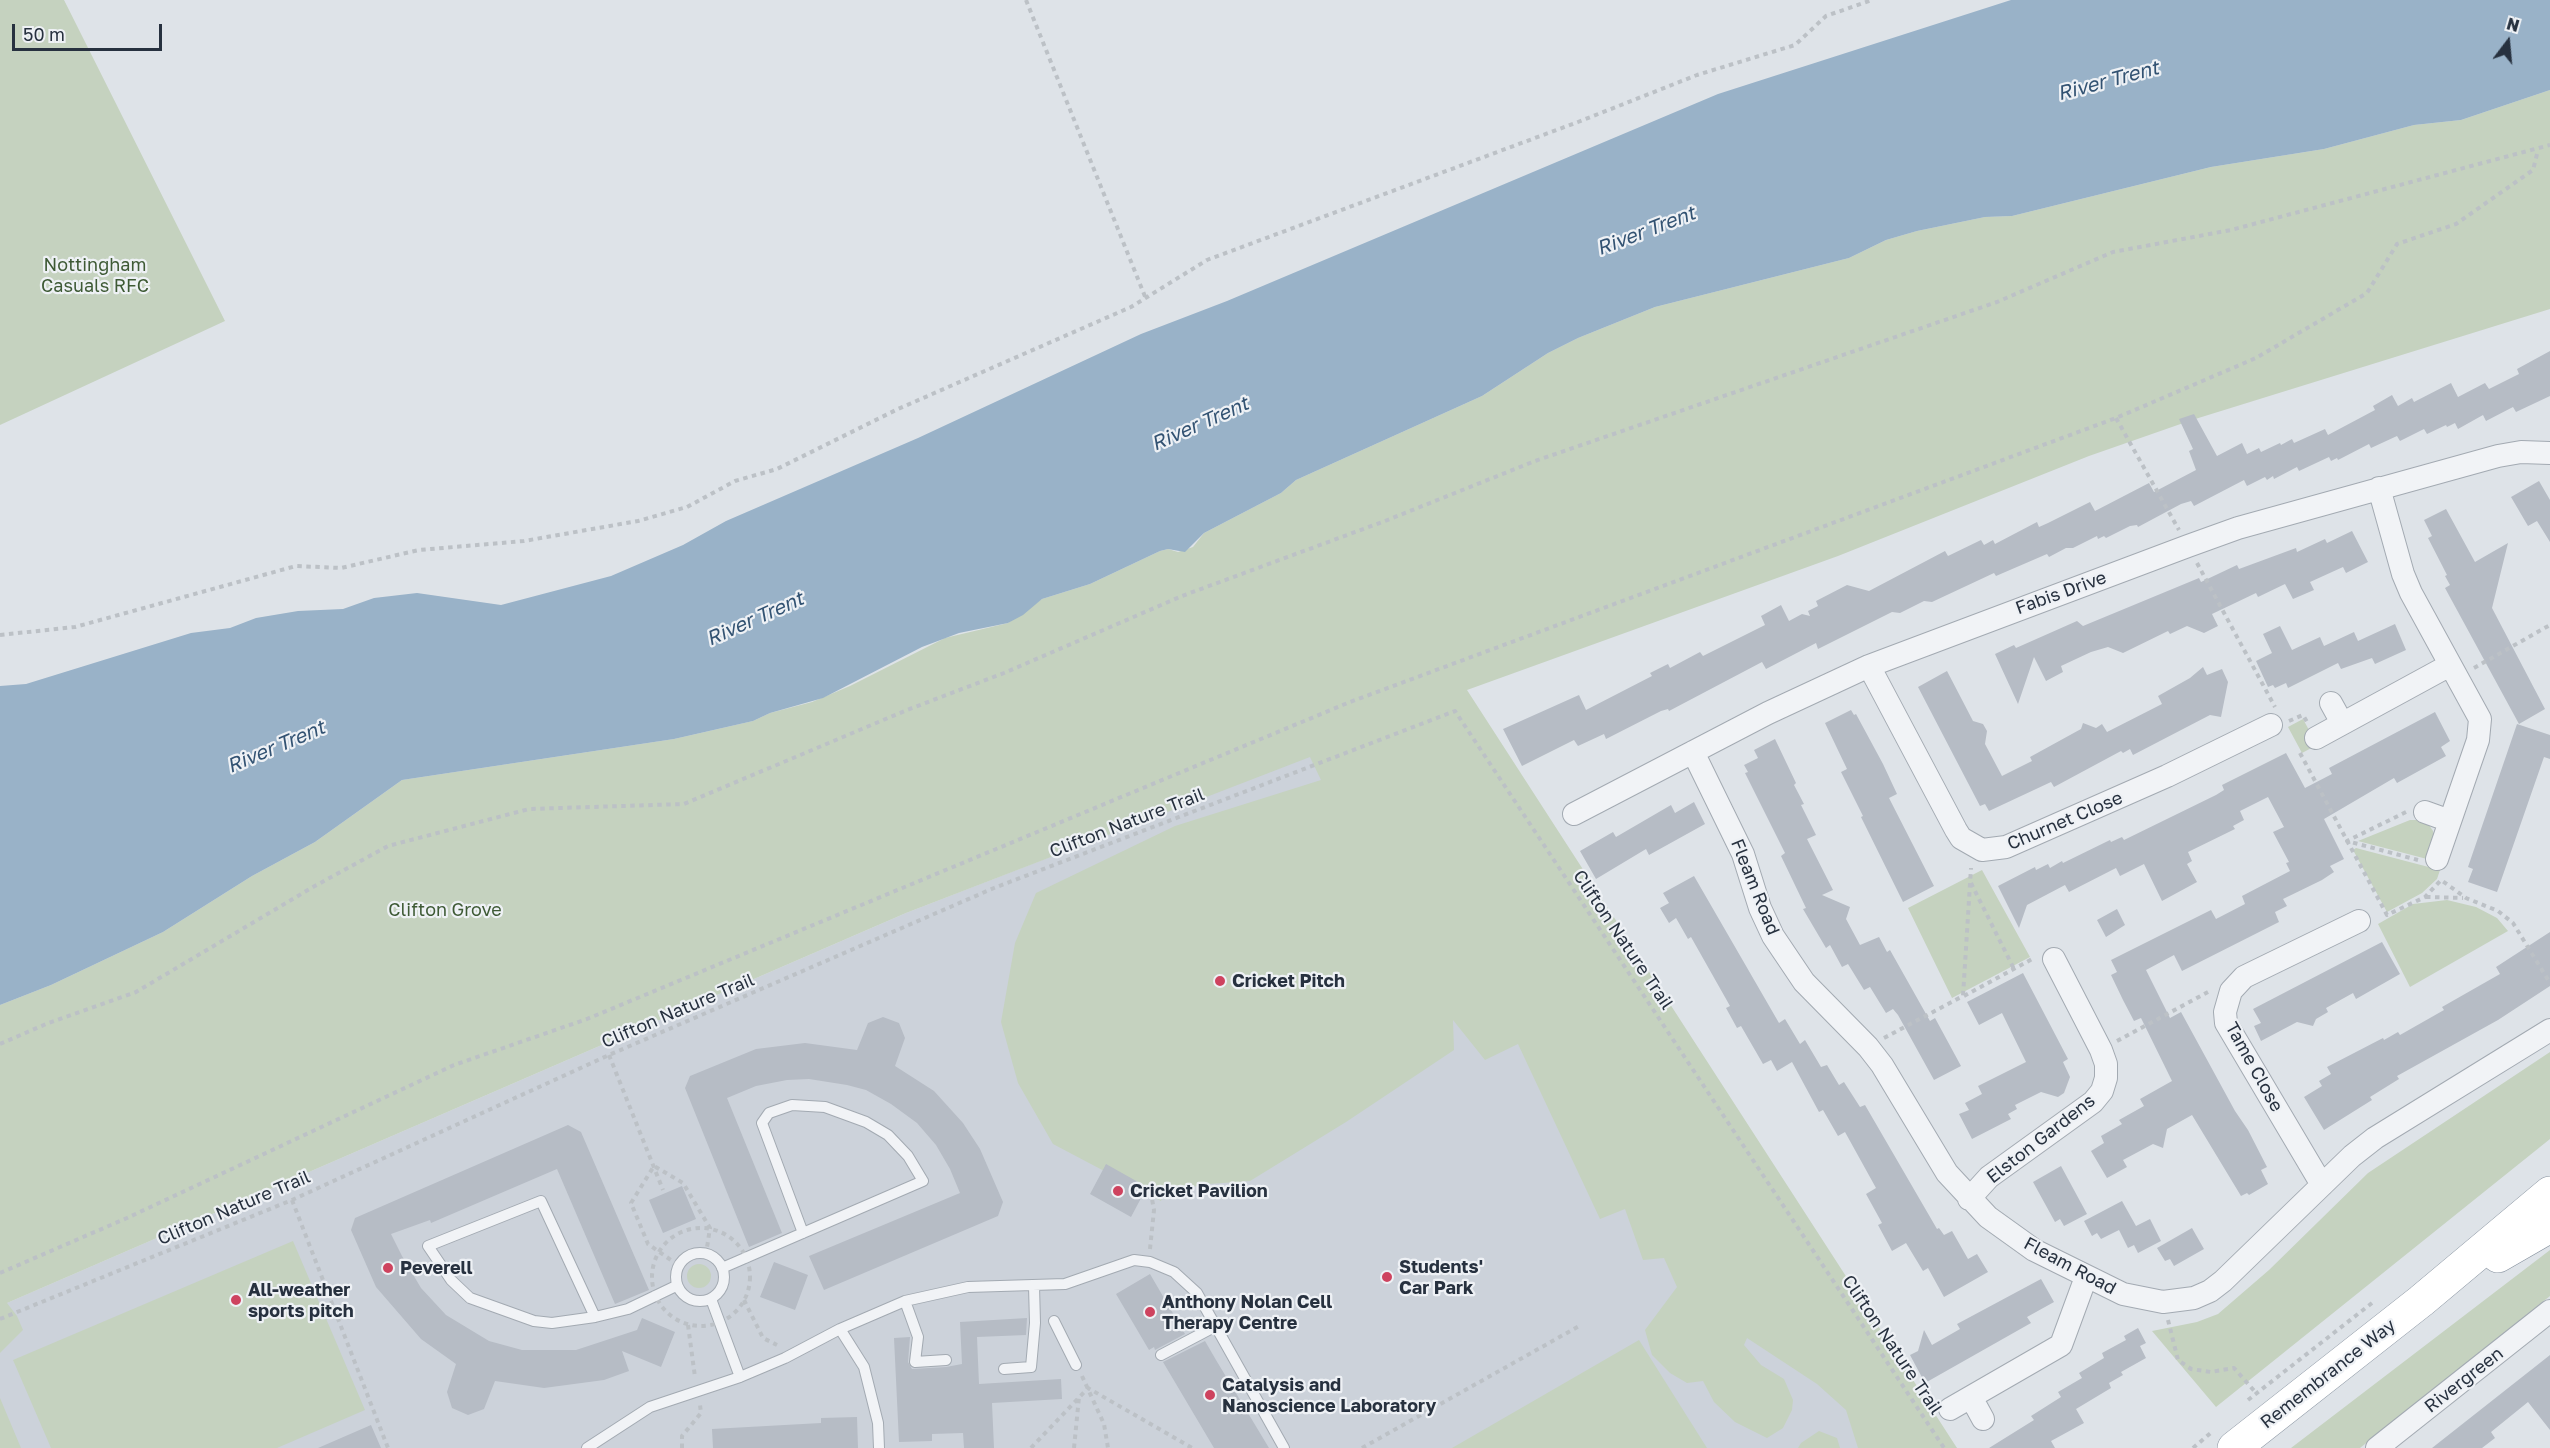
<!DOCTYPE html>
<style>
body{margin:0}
#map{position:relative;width:2550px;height:1448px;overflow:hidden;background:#dee3e8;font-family:"Golos Text",sans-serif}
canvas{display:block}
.north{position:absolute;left:2478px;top:12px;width:60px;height:60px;-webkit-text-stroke:4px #eef1f5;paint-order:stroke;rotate:16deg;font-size:16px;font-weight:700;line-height:24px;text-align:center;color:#27313f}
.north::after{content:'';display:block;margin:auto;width:21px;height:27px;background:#27313f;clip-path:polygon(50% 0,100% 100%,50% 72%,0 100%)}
.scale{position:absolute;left:12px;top:24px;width:150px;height:27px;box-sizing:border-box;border:3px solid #27313f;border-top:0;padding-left:8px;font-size:18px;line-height:21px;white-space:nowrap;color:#27313f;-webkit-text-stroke:4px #eef1f5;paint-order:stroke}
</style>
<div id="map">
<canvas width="2550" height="1448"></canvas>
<div class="north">N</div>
<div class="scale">50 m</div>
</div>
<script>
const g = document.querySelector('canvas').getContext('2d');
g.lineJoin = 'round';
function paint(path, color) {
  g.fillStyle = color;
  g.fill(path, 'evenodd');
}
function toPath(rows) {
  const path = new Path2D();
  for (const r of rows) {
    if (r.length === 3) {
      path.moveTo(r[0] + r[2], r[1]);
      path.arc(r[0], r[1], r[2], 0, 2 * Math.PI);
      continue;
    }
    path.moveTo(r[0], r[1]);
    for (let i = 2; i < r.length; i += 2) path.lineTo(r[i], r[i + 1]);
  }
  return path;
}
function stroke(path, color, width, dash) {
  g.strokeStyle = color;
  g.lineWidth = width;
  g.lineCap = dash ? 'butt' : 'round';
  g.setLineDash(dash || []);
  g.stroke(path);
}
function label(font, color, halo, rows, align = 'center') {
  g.font = font + ' "Golos Text",sans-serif';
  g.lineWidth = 4.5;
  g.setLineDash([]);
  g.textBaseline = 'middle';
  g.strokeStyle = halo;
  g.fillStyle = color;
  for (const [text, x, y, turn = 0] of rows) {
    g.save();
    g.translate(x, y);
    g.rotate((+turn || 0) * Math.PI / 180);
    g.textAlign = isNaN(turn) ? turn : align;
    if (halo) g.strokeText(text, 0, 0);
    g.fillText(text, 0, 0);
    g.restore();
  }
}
paint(toPath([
 [1310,756,1957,1448,0,1448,0,1306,906,913]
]), '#ccd2da');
paint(toPath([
 [0,0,64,0,225,321,0,425],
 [2550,90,2550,309,2192,420,2089,456,1838,556,1467,690,1957,1448,1858,1448,1846,1410,1817,1384,1747,1338,1744,1345,1761,1365,1784,1379,1793,1400,1792,1410,1783,1428,1767,1438,1735,1422,1714,1402,1703,1381,1687,1383,1670,1373,1652,1355,1645,1330,1677,1287,1664,1258,1643,1260,1625,1209,1600,1219,1518,1044,1485,1060,1453,1020,1454,1050,1346,1122,1250,1181,1209,1184,1164,1192,1161,1201,1053,1144,1018,1083,1001,1022,1015,943,1036,893,1175,826,1321,780,1310,757,906,913,7,1303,17,1316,23,1330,0,1353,0,1005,51,985,163,932,252,876,315,842,402,780,674,739,753,721,770,713,812,702,850,686,945,638,1008,623,1042,599,1090,584,1160,551,1168,549,1178,552,1193,547,1204,533,1281,493,1296,480,1482,396,1548,353,1578,338,1655,307,1849,258,1886,240,1917,231,1985,217,2012,216,2211,167,2324,149,2414,125,2461,120],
 [2303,719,2317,745,2302,753,2288,727],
 [2410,820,2418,820,2429,825,2433,831,2434,838,2427,859,2358,841],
 [2356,848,2440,870,2437,879,2422,893,2387,912,2353,850],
 [1982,870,2030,957,1952,998,1908,908],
 [2447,900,2476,907,2497,918,2508,931,2410,987,2378,924,2413,904],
 [2550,1052,2550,1139,2216,1407,2152,1331,2197,1322,2218,1314,2269,1270,2368,1173],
 [293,1241,365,1410,277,1448,51,1448,13,1360],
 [2550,1250,2550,1296,2360,1448,2291,1448],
 [699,1276,12],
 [1639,1340,1707,1448,1452,1448],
 [0,1398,21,1448,0,1448],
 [1819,1431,1837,1438,1840,1448,1798,1448,1801,1443]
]), '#c5d2bf');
paint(toPath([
 [2011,0,2550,0,2550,90,2461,120,2414,125,2324,149,2211,167,2012,216,1985,217,1917,231,1886,240,1849,258,1655,307,1578,338,1548,353,1482,396,1296,480,1281,493,1204,533,1185,552,1168,549,1160,551,1090,584,1042,599,1023,615,1008,623,959,633,922,647,823,698,770,713,753,721,674,739,402,780,315,842,252,876,163,932,51,985,0,1005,0,686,26,684,191,633,230,628,256,618,298,611,343,609,374,598,417,593,501,605,611,576,683,545,726,521,918,438,1141,334,1227,301,1718,94]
]), '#99b2c8');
paint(toPath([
 [2550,351,2550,396,2516,412,2513,407,2486,421,2483,415,2458,429,2455,423,2447,427,2446,425,2427,434,2424,429,2400,441,2397,436,2371,448,2369,444,2338,460,2337,458,2331,461,2329,457,2299,471,2297,467,2274,479,2273,476,2267,480,2265,477,2247,486,2244,480,2194,506,2191,501,2181,504,2138,527,2137,525,2130,526,2106,538,2104,536,2098,539,2097,536,2073,548,2066,548,2049,557,2047,554,1996,576,1994,573,1932,602,1924,601,1900,613,1892,612,1818,649,1816,643,1766,669,1762,662,1669,711,1668,709,1661,711,1606,739,1604,734,1578,746,1574,740,1522,766,1503,729,1579,695,1586,710,1652,676,1650,673,1668,664,1670,668,1700,652,1703,656,1765,625,1761,616,1781,605,1789,621,1802,614,1810,616,1808,611,1818,606,1816,601,1847,585,1869,591,1945,551,1948,556,1981,540,1984,545,1993,540,1995,544,2037,522,2039,527,2048,523,2090,502,2095,511,2149,483,2154,492,2196,470,2189,451,2193,449,2179,419,2194,414,2217,456,2242,443,2247,454,2259,448,2261,452,2280,443,2281,445,2292,439,2294,443,2325,429,2328,435,2375,410,2373,406,2392,395,2398,406,2412,398,2414,402,2451,383,2458,397,2485,383,2489,389,2519,374,2517,369],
 [2539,481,2550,500,2550,542,2537,521,2528,526,2511,497],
 [2446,509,2475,562,2508,543,2492,608,2545,709,2519,724,2445,588,2450,585,2445,576,2447,575,2428,538,2432,536,2424,520],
 [2352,531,2368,562,2346,573,2343,567,2310,582,2314,590,2293,599,2285,584,2258,597,2256,593,2212,614,2218,626,2204,633,2187,626,2170,634,2168,631,2123,653,2108,647,2091,652,2061,666,2063,672,2046,681,2034,657,2018,704,1995,654,2014,645,2016,648,2077,621,2083,626,2199,578,2201,582,2237,565,2239,569,2296,548,2297,552,2325,539,2327,543],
 [2395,624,2406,650,2375,664,2372,658,2341,669,2338,663,2288,688,2286,683,2275,688,2273,685,2268,687,2256,661,2272,653,2263,634,2280,626,2292,650,2320,637,2324,646,2354,632,2358,641],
 [2203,667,2207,675,2222,669,2228,682,2221,717,2210,715,2133,755,2130,749,2123,753,2121,751,2054,787,2051,782,1989,811,1985,804,1980,806,1918,687,1947,671,1973,721,1983,724,1987,731,1985,744,2002,776,2032,761,2030,757,2081,729,2083,723,2096,728,2102,724,2107,732,2162,704,2158,696,2190,678],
 [1851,710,1854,715,1856,714,1883,764,1897,794,1889,798,1934,886,1903,902,1861,817,1863,816,1841,772,1847,769,1825,723],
 [2435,712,2450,741,2441,747,2446,756,2397,783,2394,778,2324,819,2344,859,2330,866,2334,872,2322,880,2283,899,2287,906,2275,912,2279,922,2182,971,2174,955,2146,970,2170,1018,2181,1012,2235,1111,2248,1130,2267,1167,2261,1170,2268,1184,2249,1195,2247,1193,2241,1196,2192,1115,2167,1129,2163,1148,2153,1144,2123,1160,2127,1167,2107,1178,2091,1151,2104,1143,2101,1136,2122,1124,2119,1120,2144,1106,2140,1099,2172,1081,2141,1018,2134,1021,2123,1000,2111,975,2117,972,2111,960,2211,910,2216,919,2245,904,2242,896,2290,871,2286,863,2289,862,2273,832,2284,827,2268,797,2240,811,2244,820,2233,826,2235,829,2188,852,2192,861,2187,864,2197,882,2162,901,2144,864,2120,876,2116,868,2069,892,2065,885,2027,905,2019,928,1998,886,2035,867,2036,870,2048,864,2050,868,2062,861,2063,863,2110,840,2111,842,2122,837,2124,840,2216,795,2224,790,2222,785,2286,753,2305,788,2332,774,2329,768],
 [2517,724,2550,735,2550,759,2544,757,2497,892,2468,882,2473,869,2468,867],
 [1775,739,1796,783,1794,785,1804,804,1801,805,1816,835,1807,839,1833,890,1822,895,1850,907,1846,919,1860,945,1879,937,1887,952,1890,950,1930,1021,1935,1018,1961,1066,1934,1080,1898,1015,1893,1009,1886,1013,1870,987,1864,990,1848,964,1842,967,1830,945,1826,948,1803,909,1806,908,1781,856,1785,853,1745,773,1748,772,1744,765,1758,758,1754,750],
 [1694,802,1705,824,1649,855,1646,849,1596,879,1580,851,1613,832,1616,837,1671,805,1675,813],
 [1694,876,1779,1023,1785,1019,1800,1044,1805,1040,1821,1067,1827,1065,1839,1085,1844,1082,1860,1107,1865,1105,1937,1229,1939,1228,1944,1235,1952,1231,1968,1259,1977,1254,1988,1272,1944,1297,1928,1268,1923,1271,1906,1243,1892,1251,1878,1225,1882,1223,1866,1194,1876,1188,1845,1132,1838,1136,1823,1110,1819,1112,1792,1062,1777,1071,1771,1060,1763,1064,1741,1026,1737,1028,1726,1008,1730,1006,1691,937,1688,939,1676,918,1669,923,1660,908,1669,903,1663,893],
 [2117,909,2125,925,2106,937,2097,920],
 [2550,932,2550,986,2498,1020,2397,1076,2399,1079,2370,1097,2372,1100,2324,1130,2304,1097,2322,1086,2319,1081,2331,1074,2327,1067,2383,1038,2384,1040,2398,1032,2400,1035,2444,1010,2442,1007,2500,974,2496,967],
 [2382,942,2400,974,2356,999,2353,993,2326,1008,2328,1012,2316,1019,2313,1026,2297,1022,2261,1041,2254,1026,2261,1023,2253,1009],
 [2023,973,2068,1059,2063,1062,2070,1077,2064,1093,2058,1097,2041,1092,2015,1105,2017,1109,2008,1114,2011,1119,1972,1139,1959,1114,1969,1110,1965,1103,1982,1094,1978,1086,2026,1062,2002,1013,1979,1025,1967,1002],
 [883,1017,899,1023,905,1038,895,1066,934,1091,963,1123,980,1149,1003,1202,998,1216,824,1290,809,1256,960,1193,950,1169,936,1145,917,1123,891,1104,866,1090,847,1085,809,1079,787,1080,756,1086,727,1098,782,1233,749,1247,685,1088,690,1076,756,1049,805,1043,857,1050,868,1023],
 [568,1125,581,1132,649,1290,615,1304,557,1169,431,1223,430,1220,391,1234,402,1256,421,1288,446,1315,489,1341,522,1350,576,1350,637,1330,642,1318,675,1332,661,1367,622,1351,629,1371,604,1380,544,1388,495,1381,484,1409,468,1415,452,1408,447,1392,456,1364,421,1339,376,1287,351,1230,355,1218],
 [1106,1164,1147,1187,1131,1217,1090,1194],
 [2061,1166,2087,1214,2064,1226,2060,1219,2055,1222,2033,1182],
 [682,1186,696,1219,663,1233,649,1200],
 [2122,1201,2136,1226,2150,1219,2161,1241,2138,1253,2134,1245,2128,1248,2119,1230,2101,1239,2097,1233,2092,1236,2084,1221],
 [2192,1228,2204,1249,2174,1266,2170,1259,2165,1261,2157,1248],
 [774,1262,808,1275,795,1310,760,1297],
 [1150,1274,1185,1334,1155,1350,1154,1347,1149,1350,1116,1294],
 [2041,1279,2054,1302,2027,1317,2031,1323,1925,1383,1910,1355,1918,1351,1924,1330,1932,1345,1960,1329,1957,1324],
 [1027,1318,1026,1335,977,1337,979,1384,1061,1379,1062,1399,992,1403,994,1448,964,1448,963,1433,932,1434,932,1441,899,1442,894,1338,910,1337,908,1362,912,1369,946,1367,962,1364,960,1322],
 [2138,1328,2146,1343,2140,1346,2146,1358,2121,1372,2123,1375,2109,1383,2111,1388,2076,1409,2084,1423,2051,1441,2055,1448,1989,1448,2034,1420,2031,1416,2061,1397,2058,1392,2082,1378,2079,1373,2104,1358,2102,1353,2126,1340,2124,1336],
 [1205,1341,1216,1360,1269,1448,1214,1448,1163,1362],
 [2550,1355,2550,1430,2528,1402,2491,1432,2495,1438,2482,1448,2432,1448],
 [857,1417,858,1448,713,1448,712,1429,821,1423,821,1418],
 [371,1425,381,1448,318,1448]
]), '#b6bcc5');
const lane = toPath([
 [700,1277,24],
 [722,1268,923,1181,908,1156,888,1135,866,1122,825,1107,792,1105,769,1113,762,1123,803,1233],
 [711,1299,740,1377],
 [905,1301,918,1337,915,1362,946,1360],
 [595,1317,541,1201,428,1246,451,1280,470,1298,534,1321,552,1323,595,1317,628,1309,676,1286],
 [1054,1321,1076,1365],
 [840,1329,864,1367,878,1423,879,1448],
 [1161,1355,1216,1326],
 [1004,1369,1031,1367,1035,1323,1034,1286],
 [587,1448,650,1407,740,1377,785,1358,840,1329,905,1301,968,1287,1065,1284,1134,1260,1150,1262,1174,1272,1197,1293,1284,1448]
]);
const street = toPath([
 [2379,488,2403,574,2411,593,2480,719,2478,740,2437,859],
 [1869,666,1956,830,1961,838,1982,850,2006,847,2167,776,2271,725],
 [2331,703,2342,723],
 [2316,738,2450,665],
 [1693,752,1743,854,1760,908,1773,936,1804,982,1868,1047,1882,1065,1947,1173,1988,1217,2034,1250,2123,1294,2163,1302,2194,1298,2210,1291,2223,1281,2352,1156,2375,1138,2550,1030],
 [2425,812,2450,821],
 [1574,814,1768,713,1869,666,2188,546,2238,528,2498,456,2521,452,2550,453],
 [2322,1185,2226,1023,2225,1012,2231,991,2244,977,2359,921],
 [1969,1199,1989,1177,2093,1102,2102,1091,2106,1078,2106,1064,2101,1050,2054,959],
 [1971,1397,1983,1419],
 [1950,1409,2061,1345,2086,1277],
 [2377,1448,2550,1311]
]);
const highway = toPath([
 [2498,1256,2550,1226],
 [2234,1448,2421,1301,2550,1193]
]);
stroke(lane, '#a3aab2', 12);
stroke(street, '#a3aab2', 24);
stroke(highway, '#86919e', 34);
stroke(toPath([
 [1026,0,1146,299],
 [2116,418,2179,530],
 [2197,563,2275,707],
 [0,635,75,627,296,566,341,568,419,550,524,541,638,521,687,507,735,481,777,469,898,409,1131,307,1207,260,1578,122,1697,75,1795,45,1826,16,1872,0],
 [2474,668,2550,625],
 [2289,721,2303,715,2307,722],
 [2300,753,2387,915,2425,897,2441,880,2466,898,2498,911,2513,923,2550,983],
 [2406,812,2347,841,2418,860],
 [1971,883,2014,969],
 [2426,897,2463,898],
 [1964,996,2034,958],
 [1884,1038,1963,996,1971,868],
 [2117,1041,2208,992],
 [0,1044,46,1024,136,992,313,887,388,846,529,809,684,804,907,710,1004,673,1182,596,1385,521,1535,461,1997,302,2113,252,2231,230,2550,145],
 [609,1055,663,1190],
 [292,1200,388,1448],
 [701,1277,49],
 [1150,1249,1154,1210,1152,1199],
 [678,1265,648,1244,631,1203,654,1166,683,1183,710,1228,706,1254],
 [0,1273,127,1218,454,1065,587,1019,1350,702,2116,418,2256,358,2367,293,2397,244,2456,224,2533,170,2538,150],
 [744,1300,763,1338,777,1345],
 [0,1319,292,1200,609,1055,994,888,1455,711,1944,1448],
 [2168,1320,2178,1360,2191,1369,2211,1372,2234,1368,2257,1394],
 [688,1325,695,1377],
 [1082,1376,1104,1424,1108,1448],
 [2248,1400,2372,1303],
 [682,1448,682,1436,701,1413,700,1405],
 [1031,1448,1088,1388,1192,1448],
 [1074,1448,1079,1397],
 [1362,1448,1581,1325],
 [2193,1448,2213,1431]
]), '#bcc1c6', 4, [4.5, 4.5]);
stroke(lane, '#f1f3f6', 10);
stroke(street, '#f1f3f6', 22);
stroke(highway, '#fff', 33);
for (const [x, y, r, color] of [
 [1220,981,6,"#ce435f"],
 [1118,1191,6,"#ce435f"],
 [388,1268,6,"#ce435f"],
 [1387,1277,6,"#ce435f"],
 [236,1300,6,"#ce435f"],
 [1150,1312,6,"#ce435f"],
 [1210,1395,6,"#ce435f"]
]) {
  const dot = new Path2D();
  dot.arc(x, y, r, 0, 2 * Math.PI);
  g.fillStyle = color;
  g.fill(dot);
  stroke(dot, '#eef1f5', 2);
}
label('18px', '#3e5a35', '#eef1f5', [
 ["Nottingham",95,265],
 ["Casuals RFC",95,286],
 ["Clifton Grove",445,910]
]);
label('18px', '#27313f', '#eef1f5', [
 ["Fabis Drive",2061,593,-20],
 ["Churnet Close",2065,821,-23],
 ["Clifton Nature Trail",1127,823,-21],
 ["Fleam Road",1755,887,68],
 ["Clifton Nature Trail",1623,940,56],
 ["Clifton Nature Trail",678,1011,-23],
 ["Tame Close",2254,1067,61],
 ["Elston Gardens",2041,1139,-38],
 ["Clifton Nature Trail",234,1208,-23],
 ["Fleam Road",2070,1266,28],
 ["Clifton Nature Trail",1892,1345,56],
 ["Remembrance Way",2328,1374,-38],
 ["Rivergreen",2464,1380,-38]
]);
label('bold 18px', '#27313f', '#eef1f5', [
 ["Cricket Pitch",1232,981],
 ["Cricket Pavilion",1130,1191],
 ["Students'",1399,1267],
 ["Car Park",1399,1288],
 ["Peverell",400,1268],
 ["All-weather",248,1290],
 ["sports pitch",248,1311],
 ["Anthony Nolan Cell",1162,1302],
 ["Therapy Centre",1162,1323],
 ["Catalysis and",1222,1385],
 ["Nanoscience Laboratory",1222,1406]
], 'left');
label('italic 20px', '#325272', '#eef1f5', [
 ["River Trent",2108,81,-15],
 ["River Trent",1646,231,-21],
 ["River Trent",1200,424,-24],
 ["River Trent",755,619,-24],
 ["River Trent",276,747,-23]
]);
</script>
